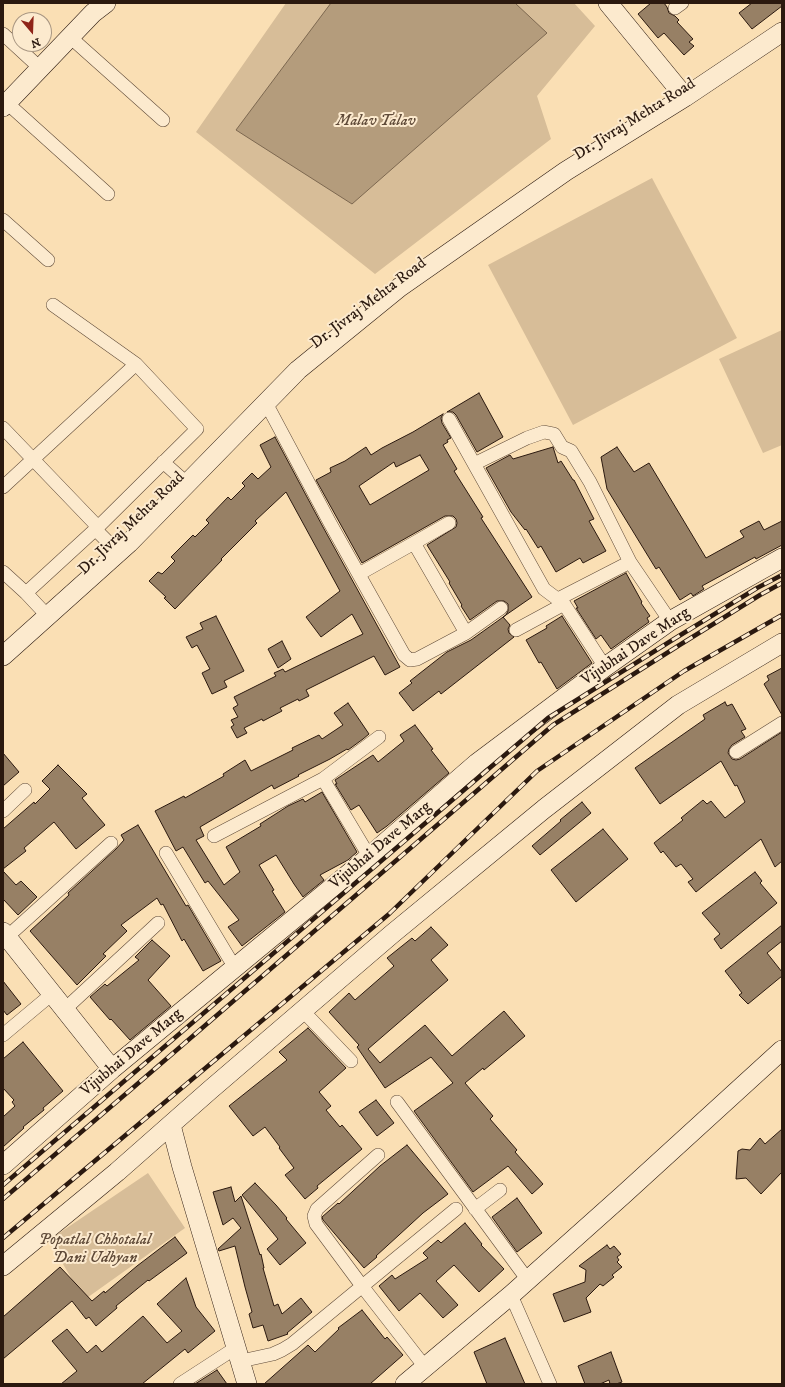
<!DOCTYPE html>
<style>
body{margin:0}
#map{position:relative;width:785px;height:1387px;overflow:hidden;background:#fadfb4;font-family:"IM FELL DW Pica",serif}
canvas{display:block}
.frame{position:absolute;inset:0;border:4px solid #2b190f;pointer-events:none}
.north{position:absolute;left:12px;top:12px;width:40px;height:40px;box-sizing:border-box;background:#fceace;border:1px solid #a89682;border-radius:50%;rotate:161deg;font-size:11px;font-weight:700;line-height:16px;text-align:center;color:#2b190f}
.north::after{content:'';display:block;margin:auto;width:14px;height:18px;background:#8f2418;clip-path:polygon(50% 0,100% 100%,50% 72%,0 100%)}
</style>
<div id="map">
<canvas width="785" height="1387"></canvas>
<div class="frame"></div>
<div class="north">N</div>
</div>
<script>
const g = document.querySelector('canvas').getContext('2d');
g.lineJoin = 'round';
function paint(path, color) {
  g.fillStyle = color;
  g.fill(path, 'evenodd');
}
function toPath(rows) {
  const path = new Path2D();
  for (const r of rows) {
    path.moveTo(r[0], r[1]);
    for (let i = 2; i < r.length; i += 2) path.lineTo(r[i], r[i + 1]);
  }
  return path;
}
function stroke(path, color, width, dash) {
  g.strokeStyle = color;
  g.lineWidth = width;
  g.lineCap = dash ? 'butt' : 'round';
  g.setLineDash(dash || []);
  g.stroke(path);
}
function label(font, color, halo, rows, align = 'center') {
  g.font = font + ' "IM FELL DW Pica",serif';
  g.lineWidth = 4;
  g.setLineDash([]);
  g.textBaseline = 'middle';
  g.strokeStyle = halo;
  g.fillStyle = color;
  for (const [text, x, y, turn = 0] of rows) {
    g.save();
    g.translate(x, y);
    g.rotate((+turn || 0) * Math.PI / 180);
    g.textAlign = isNaN(turn) ? turn : align;
    if (halo) g.strokeText(text, 0, 0);
    g.fillText(text, 0, 0);
    g.restore();
  }
}
paint(toPath([
 [286,3,574,3,595,26,537,96,551,139,375,274,196,132],
 [652,178,737,338,573,425,488,265],
 [782,330,782,445,763,453,719,359],
 [148,1173,185,1228,84,1300,49,1240]
]), '#d7bd98');
const water = toPath([
 [331,3,515,3,547,33,352,204,236,130,331,3]
]);
paint(water, '#b49c7c');
stroke(water, '#7d6850', 1);
const building = toPath([
 [651,3,664,3,667,7,669,13,675,16,679,20,677,22,693,39,689,42,694,46,684,55,664,33,658,38,638,14,651,3],
 [752,3,782,3,782,6,752,29,739,13,752,3],
 [479,393,503,437,477,452,456,415,453,412,447,412,479,393],
 [443,414,441,418,442,423,451,438,447,440,448,442,443,445,457,469,454,471,483,517,481,518,532,597,503,617,510,625,508,629,509,633,514,637,441,694,439,691,413,711,399,693,412,683,410,681,447,652,471,640,506,615,508,611,508,604,504,601,497,601,470,620,461,606,462,605,449,583,450,582,427,545,456,527,457,523,456,519,453,516,445,516,362,563,316,480,331,472,330,468,345,461,366,447,371,455,382,448,413,432,443,414],
 [420,455,429,470,370,505,359,486,394,462,396,467,420,455],
 [275,437,323,527,400,667,385,675,374,656,306,690,309,696,299,701,298,699,280,708,282,711,263,721,262,719,244,728,247,733,237,738,231,727,234,725,231,720,238,717,233,708,238,705,234,697,276,676,274,673,283,669,285,672,363,634,352,614,321,637,306,617,340,591,286,492,255,521,257,523,221,559,222,560,175,609,164,598,166,597,149,581,158,572,162,574,175,561,171,557,193,535,195,537,209,523,206,520,228,497,231,500,245,486,242,483,252,473,258,479,271,467,260,445,275,437],
 [553,447,558,463,561,461,573,480,574,480,594,519,589,521,606,551,583,563,580,558,556,572,541,546,538,548,526,529,525,530,511,512,486,468,510,455,513,459,553,447],
 [617,447,634,472,649,463,706,558,744,537,740,531,759,521,764,530,782,521,782,545,756,559,755,557,702,586,704,589,693,596,691,593,680,600,659,567,656,569,607,489,601,457,617,447],
 [626,573,642,602,641,603,650,616,647,618,649,622,611,649,601,635,596,639,576,608,578,608,574,601,626,573],
 [216,616,244,671,224,681,227,687,212,694,202,673,210,669,197,645,192,648,186,637,203,629,200,623,216,616],
 [562,616,592,663,557,689,541,662,539,663,526,640,547,628,546,626,562,616],
 [282,641,291,659,278,668,268,649,282,641],
 [782,668,782,715,764,684,769,680,767,676,782,668],
 [725,702,727,706,732,704,746,729,741,731,745,737,732,745,729,749,728,753,732,759,736,760,740,759,782,732,782,861,775,867,761,839,696,892,688,882,693,879,681,864,676,867,663,851,661,853,654,843,683,820,681,818,703,800,707,804,711,801,725,818,745,802,737,785,735,786,721,761,660,804,635,768,705,719,703,715,725,702],
 [348,703,369,734,363,739,348,750,347,749,330,759,298,775,299,776,274,789,272,785,200,827,204,836,196,840,224,885,240,872,226,847,261,826,260,824,288,806,303,799,305,802,322,792,357,852,348,860,320,875,324,880,303,897,294,884,276,855,259,865,274,890,272,891,285,912,242,946,228,927,239,920,208,881,205,883,183,847,176,851,155,811,184,796,185,798,224,776,223,774,245,760,251,771,293,750,292,748,319,735,322,739,343,725,334,713,348,703],
 [415,725,433,749,431,750,449,773,387,826,377,833,359,805,351,810,335,784,337,784,335,780,373,755,378,762,404,741,400,735,415,725],
 [3,753,19,772,3,786,3,753],
 [58,765,87,794,82,798,105,825,76,849,54,822,24,848,26,851,3,869,3,829,34,802,35,804,50,789,42,781,58,765],
 [582,802,591,813,540,855,532,846,561,821,560,820,582,802],
 [138,825,186,906,188,905,221,961,203,971,184,939,182,941,163,904,161,905,157,898,121,925,127,931,103,954,106,956,77,985,30,931,69,895,68,893,116,849,124,840,121,835,138,825],
 [603,829,628,859,576,902,551,870,603,829],
 [3,871,16,885,21,881,37,897,18,915,3,899,3,871],
 [755,872,762,881,760,883,777,903,721,949,714,939,720,934,702,913,755,872],
 [782,925,782,941,767,953,782,972,782,976,748,1004,739,995,742,993,725,971,782,925],
 [431,927,448,945,431,960,448,980,368,1049,380,1063,425,1025,452,1056,504,1011,525,1036,484,1070,483,1068,465,1083,493,1116,490,1119,517,1150,515,1152,543,1184,532,1194,508,1166,473,1192,414,1111,453,1083,431,1057,385,1088,357,1047,359,1045,329,1012,349,993,355,1000,394,966,387,958,412,938,415,941,431,927],
 [152,940,170,956,148,980,171,1006,130,1040,111,1019,110,1020,90,997,105,984,107,986,139,960,135,957,152,940],
 [3,981,21,1004,7,1015,3,1010,3,981],
 [308,1028,346,1068,319,1092,331,1106,326,1110,340,1127,342,1125,362,1149,317,1186,318,1188,305,1199,285,1175,294,1168,279,1148,280,1147,265,1127,253,1136,229,1106,287,1060,279,1052,308,1028],
 [23,1042,63,1091,43,1108,44,1110,23,1127,24,1128,3,1147,3,1117,15,1106,12,1102,14,1100,3,1088,3,1059,23,1042],
 [376,1100,394,1123,377,1136,359,1112,376,1100],
 [782,1129,782,1172,761,1194,746,1178,736,1179,738,1151,742,1149,750,1150,760,1138,765,1144,782,1129],
 [407,1145,448,1194,423,1213,399,1235,376,1256,377,1257,364,1268,323,1220,322,1217,338,1203,339,1204,380,1166,407,1145],
 [255,1183,276,1205,287,1218,286,1219,306,1243,280,1265,267,1249,278,1239,242,1195,255,1183],
 [231,1187,235,1202,241,1196,260,1255,261,1254,264,1268,263,1268,274,1306,278,1304,282,1314,301,1298,312,1312,287,1333,288,1334,268,1341,263,1325,253,1328,249,1314,252,1312,245,1287,235,1246,219,1251,218,1249,241,1228,233,1218,223,1225,213,1192,231,1187],
 [517,1198,542,1233,517,1252,492,1217,517,1198],
 [465,1223,482,1244,481,1245,504,1269,479,1292,454,1265,436,1281,458,1305,443,1318,420,1293,399,1311,379,1286,392,1275,395,1279,428,1258,423,1253,438,1240,441,1243,465,1223],
 [175,1237,187,1253,149,1281,148,1280,116,1306,117,1308,96,1326,89,1317,86,1319,72,1301,3,1359,3,1317,60,1267,92,1301,104,1291,105,1293,137,1266,175,1237],
 [607,1245,610,1249,614,1246,621,1254,617,1257,619,1260,617,1262,622,1267,612,1275,614,1277,603,1286,600,1284,586,1298,591,1312,564,1322,553,1294,585,1282,586,1270,579,1266,607,1245],
 [186,1278,196,1307,215,1331,188,1353,185,1349,142,1384,61,1384,77,1371,52,1341,67,1329,87,1353,96,1345,102,1352,143,1316,167,1343,182,1331,157,1304,186,1278],
 [362,1310,385,1339,387,1337,403,1355,370,1384,264,1384,308,1345,315,1352,339,1329,338,1328,362,1310],
 [505,1338,525,1384,487,1384,474,1352,505,1338],
 [611,1352,622,1382,616,1384,610,1384,609,1380,600,1384,585,1384,578,1366,611,1352],
 [217,1370,227,1384,195,1384,217,1370]
]);
paint(building, '#978065');
stroke(building, '#2b190f', 1);
const street = toPath([
 [675,8,682,3],
 [3,34,40,68],
 [70,37,163,120],
 [7,103,108,194],
 [3,220,48,260],
 [266,403,330,523,404,655,410,660,417,659,466,633,414,543,359,574],
 [449,419,544,589,564,604,605,667],
 [3,428,98,527,197,429,136,364,53,305],
 [163,462,181,478],
 [474,464,527,438,544,432,554,434,562,447,571,451,590,482,630,562,670,621],
 [3,487,136,364],
 [95,529,112,546],
 [414,543,449,523],
 [3,572,26,593,98,527],
 [26,593,41,609],
 [558,599,630,562],
 [516,630,564,604],
 [466,633,501,608],
 [736,752,782,723],
 [323,779,369,856],
 [3,811,25,790],
 [214,836,323,779,379,737],
 [166,853,235,968],
 [7,937,111,843],
 [64,1010,158,923],
 [303,1011,351,1061],
 [3,1035,52,994],
 [397,1102,527,1279],
 [378,1155,317,1209,314,1216,316,1224,362,1286,425,1367],
 [475,1209,500,1190],
 [511,1295,550,1384],
 [241,1361,273,1354,282,1350,292,1344,456,1209],
 [180,1384,237,1347]
]);
const secondary = toPath([
 [608,3,685,97],
 [3,107,93,13,106,3],
 [3,656,129,543,298,370,400,287,566,171,685,97,782,32],
 [3,932,112,1069],
 [171,1125,182,1167,247,1384],
 [3,1165,112,1069,364,861,477,763,605,667,670,621,782,558],
 [3,1266,117,1172,210,1090,392,934,544,809,678,705,782,643],
 [405,1384,511,1295,623,1195,782,1050]
]);
stroke(street, '#5f4a38', 14);
stroke(secondary, '#2b190f', 20);
stroke(street, '#fceace', 13);
stroke(secondary, '#fceace', 19);
const rail = toPath([
 [3,1185,548,718,674,639,757,588,782,575],
 [3,1199,135,1086,553,725,678,646,760,595,782,583],
 [3,1238,389,914,537,771,684,671,782,615]
]);
stroke(rail, '#2b190f', 4.5);
stroke(rail, '#fceace', 3, [9]);
label('16px', '#2b190f', '#fceace', [
 ["Dr. Jivraj Mehta Road",635,120,-32],
 ["Dr. Jivraj Mehta Road",369,304,-37],
 ["Dr. Jivraj Mehta Road",132,524,-44],
 ["Vijubhai Dave Marg",636,647,-34],
 ["Vijubhai Dave Marg",381,846,-40],
 ["Vijubhai Dave Marg",132,1053,-40]
]);
label('italic 16px', '#5f4a38', '#fceace', [
 ["Malav Talav",376,122],
 ["Popatlal Chhotalal",95,1241],
 ["Dani Udhyan",95,1259]
]);
</script>
